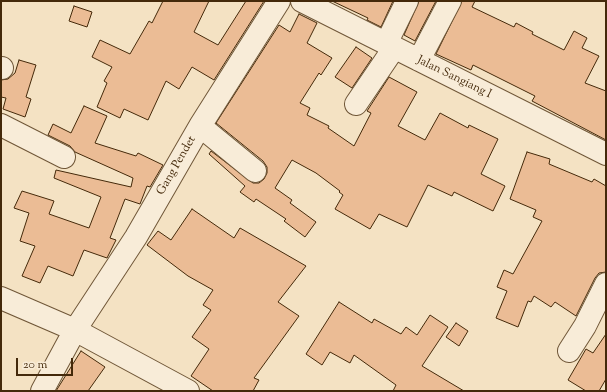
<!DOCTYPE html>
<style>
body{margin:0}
#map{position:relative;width:607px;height:392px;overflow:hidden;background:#f4e2c3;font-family:"Sorts Mill Goudy",serif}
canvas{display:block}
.frame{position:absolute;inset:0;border:2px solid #44290a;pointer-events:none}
.scale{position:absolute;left:16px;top:358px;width:57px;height:18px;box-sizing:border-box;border:2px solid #44290a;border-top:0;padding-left:5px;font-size:12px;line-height:14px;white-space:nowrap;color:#44290a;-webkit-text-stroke:3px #f8ecd8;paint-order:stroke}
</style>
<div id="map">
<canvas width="607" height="392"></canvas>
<div class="frame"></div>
<div class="scale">20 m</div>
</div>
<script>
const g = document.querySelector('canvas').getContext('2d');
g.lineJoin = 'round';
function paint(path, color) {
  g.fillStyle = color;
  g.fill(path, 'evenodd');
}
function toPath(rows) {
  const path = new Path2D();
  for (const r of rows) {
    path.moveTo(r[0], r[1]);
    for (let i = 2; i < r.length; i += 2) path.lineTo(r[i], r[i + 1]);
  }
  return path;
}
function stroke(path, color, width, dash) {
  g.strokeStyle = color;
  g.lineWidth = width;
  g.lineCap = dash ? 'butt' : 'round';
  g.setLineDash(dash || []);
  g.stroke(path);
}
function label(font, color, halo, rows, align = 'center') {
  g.font = font + ' "Sorts Mill Goudy",serif';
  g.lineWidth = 3;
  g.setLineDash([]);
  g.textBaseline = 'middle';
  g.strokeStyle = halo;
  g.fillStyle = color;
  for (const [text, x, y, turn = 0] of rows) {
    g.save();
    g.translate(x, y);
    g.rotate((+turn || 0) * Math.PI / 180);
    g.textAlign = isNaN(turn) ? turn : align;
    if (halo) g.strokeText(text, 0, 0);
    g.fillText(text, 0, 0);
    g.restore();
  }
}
const building = toPath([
 [163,1,209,1,194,32,218,45,246,1,264,1,214,80,192,67,179,89,166,81,148,120,124,109,120,118,97,107,107,83,104,81,112,67,92,57,100,40,130,54,149,21,152,23,163,1],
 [332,1,393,1,381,27,367,20,368,18,332,1],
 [419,1,436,1,415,41,404,35,419,1],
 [462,1,475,1,472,7,514,27,516,23,533,32,532,34,564,50,574,31,587,38,582,48,599,56,585,83,606,91,606,140,532,101,535,96,473,65,471,70,436,54,462,1],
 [74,6,92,12,87,27,69,21,74,6],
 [299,14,317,23,307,43,332,58,321,75,319,73,300,103,310,108,307,115,329,126,328,128,354,146,371,113,367,111,389,77,417,92,398,126,425,140,440,113,468,128,469,125,498,139,481,174,505,186,493,211,454,192,452,196,428,185,407,227,379,214,370,229,335,209,343,195,339,192,340,191,316,173,292,160,275,188,292,200,290,203,316,222,305,237,284,221,286,219,256,199,254,202,240,192,245,186,209,154,211,151,253,183,259,183,264,179,267,173,267,167,263,161,216,123,279,25,290,32,299,14],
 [356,47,372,58,352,88,335,77,356,47],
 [19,60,36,65,26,97,31,99,25,117,3,109,6,98,1,97,1,80,8,79,15,73,19,60],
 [84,106,107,116,95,143,136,156,138,153,163,165,150,187,147,186,140,204,125,199,110,238,116,240,107,258,84,250,73,276,48,266,40,283,22,276,35,246,20,241,29,213,14,208,22,191,54,201,49,214,89,228,101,197,54,178,56,170,131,187,133,178,75,152,70,146,48,135,53,124,71,133,84,106],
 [527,152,550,159,549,164,592,182,594,179,606,186,606,272,599,273,595,278,576,316,555,302,551,307,534,296,531,302,528,301,518,327,496,318,507,291,497,287,504,270,513,274,542,221,533,217,536,210,510,199,527,152],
 [192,209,234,238,240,228,306,266,278,302,299,316,254,378,259,380,253,391,213,391,191,376,209,349,192,337,211,310,203,305,213,290,188,276,147,245,158,231,171,240,192,209],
 [339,302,372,323,374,319,401,334,406,327,417,335,430,315,448,327,422,366,464,391,393,391,396,385,354,355,350,363,330,352,322,365,306,354,339,302],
 [456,323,468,331,459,346,446,337,456,323],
 [606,334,606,379,599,391,586,391,568,380,586,349,593,353,606,334],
 [81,351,105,367,88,391,56,391,81,351]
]);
paint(building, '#ebbc95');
stroke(building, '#44290a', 1);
const street = toPath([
 [302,1,606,154],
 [386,44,407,1],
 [419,60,450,1],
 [1,68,2,68],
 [356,104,394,48],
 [1,125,64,157],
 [200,126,255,171],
 [1,298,75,330,188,391],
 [569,351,585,326,606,284],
 [42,391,75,330,136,237,200,126,279,1]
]);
stroke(street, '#705738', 24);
stroke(street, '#f8ecd8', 22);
label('12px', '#44290a', '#f8ecd8', [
 ["Jalan Sangiang I",454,78,26],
 ["Gang Pendet",177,166,-60]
]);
</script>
